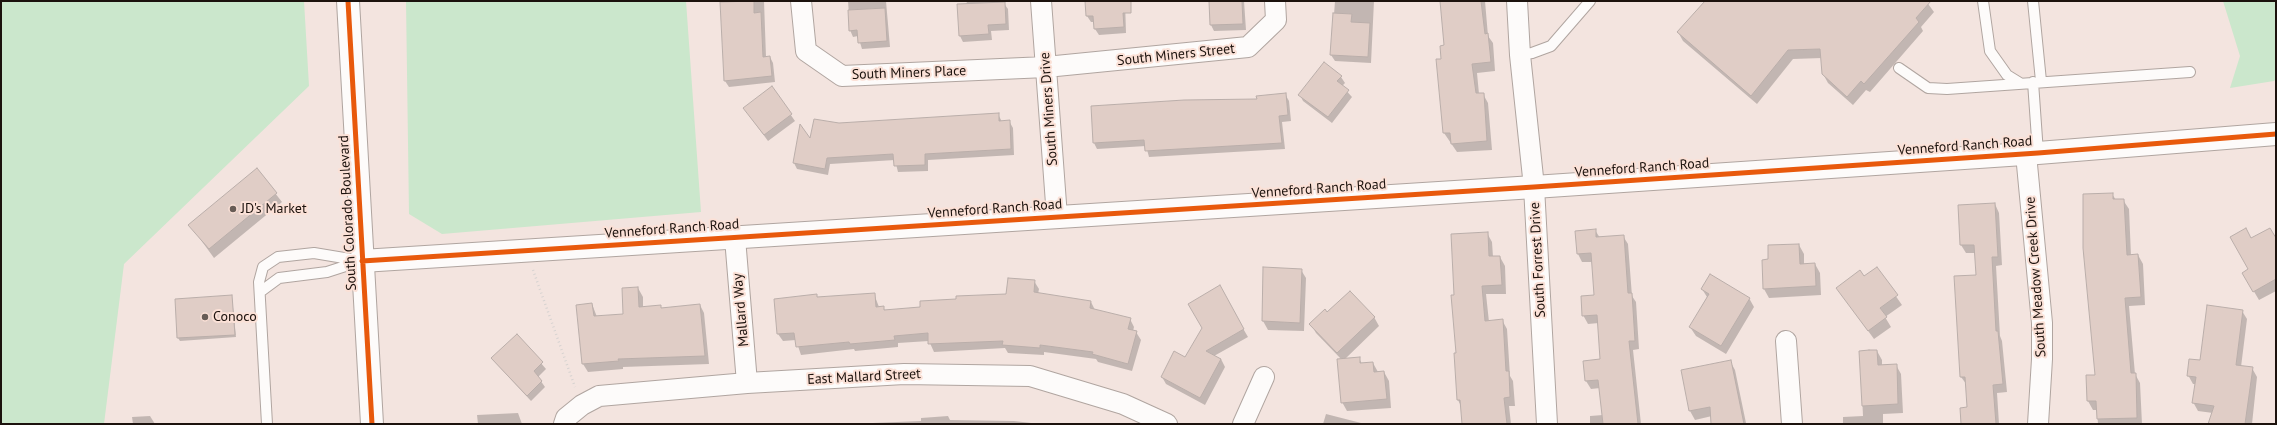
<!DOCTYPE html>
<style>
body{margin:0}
#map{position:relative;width:2277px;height:425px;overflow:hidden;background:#f3e4df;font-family:"PT Sans",sans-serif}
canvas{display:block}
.frame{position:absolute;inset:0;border:2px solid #1c120d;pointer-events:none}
</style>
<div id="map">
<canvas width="2277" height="425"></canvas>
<div class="frame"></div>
</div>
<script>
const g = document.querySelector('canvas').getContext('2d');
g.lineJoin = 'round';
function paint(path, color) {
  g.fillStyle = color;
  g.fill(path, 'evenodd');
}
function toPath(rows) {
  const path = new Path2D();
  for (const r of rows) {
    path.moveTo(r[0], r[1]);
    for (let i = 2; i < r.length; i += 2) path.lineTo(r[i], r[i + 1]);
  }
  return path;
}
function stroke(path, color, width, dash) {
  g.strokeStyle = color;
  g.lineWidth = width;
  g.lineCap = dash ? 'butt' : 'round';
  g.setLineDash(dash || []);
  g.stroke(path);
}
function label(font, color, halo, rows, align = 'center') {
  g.font = font + ' "PT Sans",sans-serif';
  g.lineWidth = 4;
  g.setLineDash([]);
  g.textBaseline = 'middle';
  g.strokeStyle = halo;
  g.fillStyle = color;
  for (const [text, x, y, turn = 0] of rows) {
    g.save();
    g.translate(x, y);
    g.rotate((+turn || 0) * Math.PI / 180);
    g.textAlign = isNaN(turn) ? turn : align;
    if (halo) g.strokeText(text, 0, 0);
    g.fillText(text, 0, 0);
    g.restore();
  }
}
paint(toPath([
 [1,1,304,1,309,86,124,264,104,424,1,424],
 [406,1,686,1,701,212,442,234,409,214],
 [2223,1,2276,1,2276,79,2274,81,2230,88,2240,56]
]), '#cbe7cc');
paint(toPath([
 [721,1,764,1,766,57,770,57,773,63,775,82,729,87,725,81],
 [848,1,886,1,890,47,862,49,858,36,853,37,850,30],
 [967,1,1002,1,1008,9,1009,30,991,31,992,40,963,42,960,36],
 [1086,1,1125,1,1126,33,1099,35,1095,29,1095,22,1091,22,1087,16],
 [1210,1,1244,1,1246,30,1214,31,1211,25],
 [1335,1,1374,1,1371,63,1335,61,1331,55],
 [1441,1,1485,1,1488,36,1493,43,1495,71,1477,73,1479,94,1483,94,1488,103,1492,150,1457,152,1444,133,1437,60,1442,60,1445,46],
 [1706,1,1926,1,1934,12,1921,27,1923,31,1870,92,1866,90,1853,105,1828,83,1823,74,1822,58,1793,59,1757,104,1683,41,1678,32],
 [1341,77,1345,83,1342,86,1352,97,1332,123,1303,101,1300,95],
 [772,88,795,121,768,141,748,114],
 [1285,94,1289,101,1291,121,1282,122,1285,149,1149,157,1146,146,1097,149,1094,143],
 [998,114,1002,122,1009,121,1013,128,1014,155,928,160,928,171,898,172,895,160,830,164,828,175,797,169,794,163,811,141,839,124],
 [257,170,282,202,214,258,190,225],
 [2112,194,2116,200,2123,200,2129,209,2131,256,2138,255,2143,264,2145,305,2129,306,2135,374,2140,383,2142,424,2098,424,2097,410,2093,410,2088,401,2096,376],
 [1995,204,1999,213,2002,265,1996,266,2000,336,2002,341,2007,392,1997,393,1999,424,1962,424,1968,408,1967,385,1961,377,1977,276,1976,253,1966,253,1961,245,1959,206],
 [1595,230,1600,238,1623,236,1628,244,1632,296,1636,302,1639,349,1633,350,1641,424,1590,424,1590,416,1603,415,1600,388,1591,389,1586,381,1584,362,1601,360,1599,323,1588,324,1583,315,1596,296,1593,262,1582,262,1578,254,1576,231],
 [1487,233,1492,242,1493,257,1500,257,1505,266,1506,294,1486,294,1489,322,1502,320,1507,329,1510,376,1513,381,1515,406,1509,406,1511,424,1463,424,1461,406,1458,400,1455,354,1457,354,1455,295],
 [2251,240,2276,240,2276,291,2259,300,2243,273,2249,270],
 [1799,245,1804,254,1804,264,1815,264,1820,273,1821,295,1769,298,1764,289,1769,260],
 [1264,268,1301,270,1306,278,1304,331,1268,330,1263,321],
 [1876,268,1902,305,1885,317,1891,327,1874,339,1837,288,1864,277],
 [1034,281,1039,289,1038,294,1091,302,1095,310,1130,319,1134,327,1133,331,1136,332,1141,340,1132,371,1098,362,1096,359,1044,352,1044,355,1008,353,1005,348,934,352,929,341,898,343,898,347,855,351,854,349,801,355,796,340,783,341,778,334,816,295,818,298,874,294,879,307,883,307,885,311,921,308,957,300,1007,295],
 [1219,287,1248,337,1214,356,1221,359,1225,367,1205,405,1166,384,1162,377,1186,359,1203,328],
 [638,288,643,297,643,307,660,306,662,309,700,305,704,313,709,364,623,367,623,369,588,372,583,364,592,304,597,317,624,315],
 [1702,289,1749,298,1754,307,1726,354,1696,336,1690,327,1707,297],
 [232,297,236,337,180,341,178,338],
 [2242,311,2247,319,2241,367,2252,368,2257,377,2252,424,2209,424,2213,413,2198,411,2193,402,2196,384,2193,384,2188,375],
 [1327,313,1374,317,1379,326,1344,360,1359,358,1362,364,1373,363,1378,372,1384,372,1389,381,1391,408,1347,411,1342,402,1342,360,1316,333,1311,324],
 [517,335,546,369,538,377,545,387,531,401,492,359],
 [1877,351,1882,360,1882,366,1896,365,1901,374,1903,413,1883,414,1883,424,1843,424,1843,417,1863,416,1860,352],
 [1730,361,1735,370,1746,423,1754,424,1712,424,1712,416,1695,420,1690,411],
 [518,413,522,424,478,424,477,415],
 [1326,414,1365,424,1323,424],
 [150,416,155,424,133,424,132,417],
 [948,416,950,420,1014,421,1040,424,848,424,921,421,921,418]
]), '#0003');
const building = toPath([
 [754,1,754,13,761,12,763,57,770,56,772,76,724,81,720,2,754,1],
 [1085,1,1131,1,1131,13,1123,13,1124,27,1094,29,1093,16,1086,16,1085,1],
 [1209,1,1242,1,1243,24,1210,25,1209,1],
 [1440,1,1481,1,1485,34,1488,33,1491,62,1472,64,1476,93,1484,93,1487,141,1451,144,1450,133,1443,133,1436,59,1441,59,1440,46,1444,45,1440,1],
 [1705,1,1931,1,1916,18,1919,22,1864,84,1861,81,1847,97,1822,74,1820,49,1788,50,1751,96,1677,32,1705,1],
 [1005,2,1006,24,988,25,989,34,959,36,957,4,1005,2],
 [885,8,887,41,858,43,857,30,849,31,848,10,885,8],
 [1333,13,1352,14,1351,22,1370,23,1368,57,1330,55,1333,13],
 [1324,62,1342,76,1337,81,1349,90,1328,117,1298,95,1324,62],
 [772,86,792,114,764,135,743,108,772,86],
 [1286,93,1288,115,1279,116,1282,143,1145,151,1144,140,1093,143,1091,106,1184,100,1257,99,1256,96,1286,93],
 [999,113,999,121,1010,120,1011,149,925,154,925,165,894,166,893,154,827,158,825,169,793,163,800,124,810,138,814,119,839,123,999,113],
 [257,168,277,193,209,249,188,225,257,168],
 [2113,193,2113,199,2124,199,2127,255,2138,254,2141,297,2125,298,2131,373,2136,373,2137,418,2097,419,2096,401,2087,401,2086,375,2095,375,2083,248,2083,194,2113,193],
 [1995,203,1998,257,1992,257,1996,331,1998,331,2003,384,1993,385,1996,424,1961,424,1960,408,1967,407,1965,377,1960,377,1954,276,1976,275,1974,245,1960,245,1958,205,1995,203],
 [2246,228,2251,238,2270,228,2276,238,2276,279,2253,292,2242,273,2248,269,2230,237,2246,228],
 [1596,229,1596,237,1624,235,1628,293,1632,293,1635,341,1629,341,1638,424,1603,424,1598,380,1585,381,1583,361,1600,359,1597,315,1582,316,1581,296,1594,295,1591,253,1577,254,1575,231,1596,229],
 [1488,232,1489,256,1500,256,1502,285,1482,286,1485,321,1503,319,1506,371,1509,371,1510,397,1504,398,1507,424,1462,424,1460,400,1457,400,1454,353,1456,353,1451,295,1454,295,1451,234,1488,232],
 [1799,244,1800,264,1815,263,1816,286,1763,289,1762,260,1768,259,1768,245,1799,244],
 [1263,267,1302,269,1300,323,1262,321,1263,267],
 [1877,267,1898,295,1880,308,1887,317,1868,331,1836,288,1860,270,1864,276,1877,267],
 [1710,274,1750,298,1721,346,1689,327,1709,294,1701,289,1710,274],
 [1008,278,1035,280,1034,292,1091,301,1090,308,1131,318,1128,329,1137,331,1128,364,1092,354,1093,352,1040,345,1040,348,1002,345,1003,341,928,344,928,333,894,336,895,340,850,344,849,342,796,347,794,333,777,334,774,299,817,294,817,297,875,293,876,307,884,306,884,310,920,307,920,301,956,299,956,296,1006,294,1008,278],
 [1220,285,1244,329,1206,351,1221,359,1200,398,1161,377,1174,351,1185,357,1202,328,1188,304,1220,285],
 [638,287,639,307,661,305,661,308,700,304,705,356,618,359,619,361,582,364,576,305,592,303,594,316,623,314,622,288,638,287],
 [1350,291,1375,317,1337,353,1309,324,1325,309,1327,312,1350,291],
 [232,295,235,335,177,338,175,299,232,295],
 [2207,305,2243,310,2236,365,2253,367,2245,424,2208,424,2214,406,2192,403,2196,377,2187,376,2189,359,2200,360,2207,305],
 [517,334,543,362,534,371,542,381,527,396,491,358,517,334],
 [1869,350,1877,350,1878,365,1897,364,1898,404,1862,406,1859,351,1869,350],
 [1360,357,1360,363,1373,362,1374,372,1384,371,1387,399,1341,403,1337,359,1360,357],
 [1731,360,1744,424,1711,424,1710,407,1689,411,1681,370,1731,360]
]);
paint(building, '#e0cdc6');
stroke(building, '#baaeaa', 1);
const service = toPath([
 [1983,1,1990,51,2007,75,2020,83],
 [2033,1,2041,81],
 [1520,55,1532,53,1551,46,1590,1],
 [1899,68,1928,88,1947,89,2190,72],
 [2033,82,2038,153],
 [260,292,279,278,327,272,361,261],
 [267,424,259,282,263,267,278,257,314,253,362,261]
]);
const minor = toPath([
 [801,1,806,51,842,76,1046,67,1248,47,1276,20,1275,1],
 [1041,1,1057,217],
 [1517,1,1520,55,1534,187,1547,424],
 [2026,154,2042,323,2042,359,2038,424],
 [735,238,747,383],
 [1786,341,1792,424],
 [564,424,566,418,582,405,599,396,747,383,904,374,1030,376,1123,404,1167,424],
 [1243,424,1264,377]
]);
const tertiary = toPath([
 [362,261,1534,187,2038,153,2276,134]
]);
const secondary = toPath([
 [348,1,372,424]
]);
stroke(service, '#b0a5a0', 12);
stroke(minor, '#b0a5a0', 22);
stroke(tertiary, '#b0a5a0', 24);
stroke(secondary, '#b0a5a0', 24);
stroke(toPath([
 [533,270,575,387]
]), '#d7d3d1', 2.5, [1, 3]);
stroke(service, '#fdfbfa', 10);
stroke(minor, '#fdfbfa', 20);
stroke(tertiary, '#fdfbfa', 22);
stroke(secondary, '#fdfbfa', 22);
stroke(toPath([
 [348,1,372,424],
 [362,261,1534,187,2038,153,2276,134]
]), '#e8590c', 5);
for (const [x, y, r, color] of [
 [233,209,4,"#675c56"],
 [205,317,4,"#675c56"]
]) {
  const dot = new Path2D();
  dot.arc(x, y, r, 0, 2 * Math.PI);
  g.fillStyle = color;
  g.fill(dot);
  stroke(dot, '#fbe1d7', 1.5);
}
label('14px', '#1c120d', '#fbe1d7', [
 ["South Miners Street",1176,55,-6],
 ["South Miners Place",909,73,-2],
 ["South Miners Drive",1049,109,-94],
 ["Venneford Ranch Road",1965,146,-4],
 ["Venneford Ranch Road",1642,168,-4],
 ["Venneford Ranch Road",1319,189,-4],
 ["Venneford Ranch Road",995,209,-4],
 ["South Colorado Boulevard",348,213,-93],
 ["Venneford Ranch Road",672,229,-4],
 ["South Forrest Drive",1538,260,-93],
 ["South Meadow Creek Drive",2036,277,-94],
 ["Mallard Way",741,310,-95],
 ["East Mallard Street",864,377,-3]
]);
label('14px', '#1c120d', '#fbe1d7', [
 ["JD's Market",241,209],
 ["Conoco",213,317]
], 'left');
</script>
